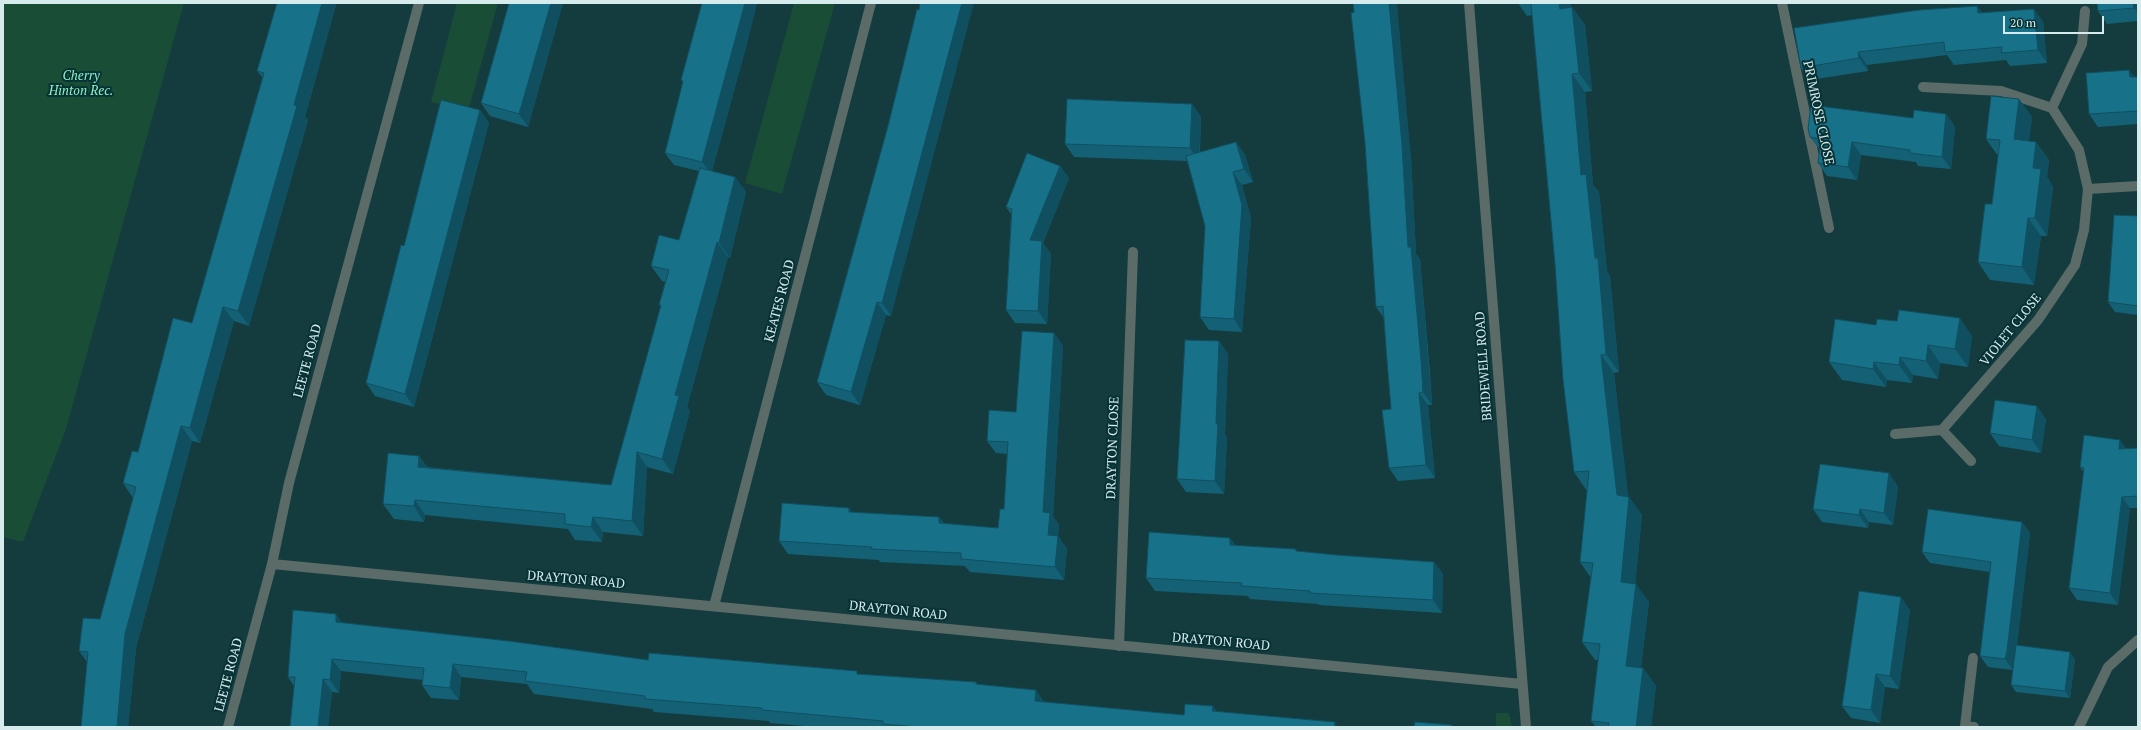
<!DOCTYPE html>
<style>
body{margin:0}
#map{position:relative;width:2141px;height:730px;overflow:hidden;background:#143c3f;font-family:"PT Serif",serif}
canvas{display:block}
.frame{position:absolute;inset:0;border:4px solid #d6ebec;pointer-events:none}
.scale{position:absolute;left:2003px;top:16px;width:101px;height:18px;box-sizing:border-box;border:2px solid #d6ebec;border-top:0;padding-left:5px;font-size:12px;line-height:14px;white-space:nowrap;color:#d6ebec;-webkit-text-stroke:3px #073235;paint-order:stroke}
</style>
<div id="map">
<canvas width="2141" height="730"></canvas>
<div class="frame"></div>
<div class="scale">20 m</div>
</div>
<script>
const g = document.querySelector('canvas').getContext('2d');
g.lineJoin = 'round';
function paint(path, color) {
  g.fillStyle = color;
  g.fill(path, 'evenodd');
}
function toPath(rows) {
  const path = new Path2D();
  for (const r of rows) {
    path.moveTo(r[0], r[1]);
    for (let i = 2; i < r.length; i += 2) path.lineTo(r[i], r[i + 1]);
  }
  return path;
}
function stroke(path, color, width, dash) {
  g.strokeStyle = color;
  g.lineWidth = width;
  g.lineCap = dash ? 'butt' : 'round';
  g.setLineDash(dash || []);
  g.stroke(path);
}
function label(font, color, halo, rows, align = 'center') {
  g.font = font + ' "PT Serif",serif';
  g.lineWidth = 4;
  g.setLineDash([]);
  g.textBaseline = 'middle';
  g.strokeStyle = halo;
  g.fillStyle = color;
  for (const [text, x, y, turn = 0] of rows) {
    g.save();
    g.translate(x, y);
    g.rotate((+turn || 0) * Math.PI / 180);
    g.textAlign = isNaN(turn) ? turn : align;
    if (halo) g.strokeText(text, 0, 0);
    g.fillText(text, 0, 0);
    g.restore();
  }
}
paint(toPath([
 [3,3,184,3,66,429,23,542,3,537],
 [457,3,498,3,468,111,431,102],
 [794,3,835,3,782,194,745,183],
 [1496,713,1509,713,1512,727,1496,727]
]), '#194d36');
stroke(toPath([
 [2052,108,2082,44,2085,11]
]), '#5b6b68', 10);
stroke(toPath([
 [1469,3,1526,727],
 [1782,3,1829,228],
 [1923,87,2001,91,2052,108,2079,150,2088,189],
 [1895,434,1942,430],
 [1971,461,1942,430,2038,320,2075,265,2084,230,2088,189,2138,186],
 [272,564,1522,684],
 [714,606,871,3],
 [1119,646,1133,252],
 [1973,658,1965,726,1974,727],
 [228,727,272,564,289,483,419,3],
 [2079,727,2108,667,2138,640]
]), '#5b6b68', 10);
paint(toPath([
 [277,3,334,3,336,5,305,117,308,120,249,326,234,321,200,443,192,441,136,648,128,727,81,727,87,662,79,651,100,619,133,498,123,483,138,452,192,323,263,78,257,71],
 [509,3,563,3,528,127,490,116,481,103],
 [702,3,757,3,746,47,712,171,735,177,746,192,730,258,728,257,687,407,690,411,673,474,647,467,643,536,603,532,602,542,575,540,568,529,425,515,424,522,394,519,383,504,419,456,427,467,611,485,661,307,659,305,665,282,662,281,651,266,679,240,699,171,674,165,665,153,683,83,681,80],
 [1518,3,1570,3,1571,7,1572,7,1585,25,1592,91,1585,92,1593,185,1599,192,1607,271,1610,276,1619,372,1614,373,1628,497,1629,497,1642,515,1635,584,1649,602,1641,667,1643,668,1656,686,1651,727,1596,727,1591,721,1598,660,1595,660,1582,642,1591,578,1580,562,1587,491,1574,472,1532,15,1527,16],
 [2138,3,2138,21,2107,24,2098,11],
 [1977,6,1982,13,2043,21,2047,63,2010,66,2006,60,1954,65,1947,55,1867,65,1868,71,1810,80,1801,68],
 [1354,12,1411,157,1416,254,1420,259,1430,372,1432,405,1428,405,1435,478,1398,481,1389,468,1391,409,1384,318,1376,307,1365,143],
 [2134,77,2138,77,2138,124,2098,127,2089,114],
 [2019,99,2032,117,2029,141,2036,142,2049,160,2047,177,2053,187,2047,236,2041,236,2034,285,1990,280,1978,262,1992,204,1998,156,1986,139],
 [1192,104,1201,117,1200,152,1236,142,1245,155,1253,182,1242,185,1251,218,1242,332,1209,330,1200,317,1205,226,1187,161,1074,157,1065,144],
 [480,110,489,123,414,407,375,396,366,383,404,246],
 [1946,114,1955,127,1951,169,1918,166,1916,162,1861,155,1857,180,1827,176,1818,163,1820,150,1810,137,1913,118],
 [888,126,891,316,886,315,860,405,826,395,817,382],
 [1060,166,1069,178,1043,243,1051,254,1047,324,1015,323,1006,310,1011,214,1006,207],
 [2138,216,2138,315,2115,312,2108,302],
 [1876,325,1972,336,1968,367,1940,363,1938,379,1913,375,1912,383,1887,380,1886,387,1842,380,1829,362],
 [1054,333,1063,346,1053,516,1059,525,1058,536,1067,549,1064,580,970,572,965,566,880,562,879,560,788,554,779,541,852,512,939,517,944,523,998,528,1004,509,1007,454,996,453,987,441,1016,412],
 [1219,341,1228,354,1225,434,1227,437,1224,494,1186,492,1177,479],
 [2046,419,2041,453,1999,446,1990,433],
 [2138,448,2138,508,2130,508,2118,605,2077,600,2069,588,2084,473,2080,467,2126,449],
 [1898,486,1893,525,1869,522,1868,528,1822,522,1813,509],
 [2022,522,2030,533,2017,645,2075,659,2070,698,2016,692,2011,685,2014,666,2013,670,1988,667,1980,656,1990,572,1930,563,1922,552],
 [1230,538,1235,545,1337,555,1434,562,1443,574,1442,613,1319,605,1318,604,1250,599,1248,596,1155,591,1146,578],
 [1910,610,1899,689,1885,687,1880,723,1851,718,1842,706],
 [343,623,648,660,976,682,978,684,1045,702,1184,715,1216,711,1338,727,816,727,770,723,769,721,654,712,652,709,534,694,527,684,461,677,459,700,431,698,422,685,423,680,341,671,339,693,332,692,328,727,290,727,294,686,288,677]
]), '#146176');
paint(toPath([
 [322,3,334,3,336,5,305,117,308,120,249,326,238,311],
 [551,3,563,3,528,127,519,114],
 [745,3,757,3,746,47,711,174,702,162],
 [962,3,974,3,891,316,882,303],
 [1389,3,1397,3,1411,157,1416,254,1420,259,1432,405,1423,392,1408,247],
 [1559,3,1570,3,1572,27,1560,9],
 [2133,3,2138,3,2138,14,2134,8],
 [1977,6,1986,19,1978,13],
 [1572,7,1585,25,1592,91,1579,73],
 [2034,9,2043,21,2047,63,2038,50],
 [1858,52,1867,65,1868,71,1859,58],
 [2129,70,2138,82,2130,77],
 [1572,74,1585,92,1593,185,1599,192,1607,271,1610,276,1619,372,1606,354,1581,175],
 [2019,99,2032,117,2027,157,2014,139],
 [1192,104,1201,117,1199,161,1190,148],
 [480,110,489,123,414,407,405,394],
 [1946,114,1955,127,1951,169,1942,157],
 [1236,142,1245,155,1253,182,1244,169],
 [1852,142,1861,155,1857,180,1848,167],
 [2036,142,2049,160,2047,177,2053,187,2047,236,2035,218,2033,168],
 [1060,166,1069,178,1043,243,1051,254,1047,324,1038,311,1030,240],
 [1233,172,1242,185,1251,218,1242,332,1234,319],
 [735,177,746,192,730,258,719,243],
 [2028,218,2041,236,2034,285,2022,267],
 [717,242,728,257,687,407,690,411,673,474,662,459,675,395],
 [877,302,886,315,860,405,851,392],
 [223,307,234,321,200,443,190,428],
 [1960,318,1972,336,1968,367,1955,349],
 [1054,333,1063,346,1053,516,1059,525,1057,547,1048,535,1043,512],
 [1219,341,1228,354,1225,434,1227,437,1224,494,1215,481,1216,424],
 [1928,345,1940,363,1938,379,1926,361],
 [1601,355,1614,373,1629,502,1629,497,1642,515,1634,600,1621,582,1617,495],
 [1900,357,1913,375,1912,383,1899,365],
 [1874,362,1887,380,1886,387,1873,369],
 [1419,393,1428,405,1435,478,1426,465],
 [2037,406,2046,419,2041,453,2032,440],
 [181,426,192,441,136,648,128,727,117,727,125,634],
 [2120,440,2128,451,2119,449],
 [637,452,647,467,643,536,632,521],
 [419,456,429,471,418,467],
 [1889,473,1898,486,1893,525,1884,513],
 [2122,497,2130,508,2118,605,2110,593],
 [415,500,425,515,424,522,414,506],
 [849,508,858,520,849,512],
 [1860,509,1869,522,1868,528,1859,515],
 [593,517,603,532,602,542,591,527],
 [939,517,948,529,939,523],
 [2022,522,2030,533,2015,662,2013,670,2005,659],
 [1058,536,1067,549,1064,580,1055,567],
 [1230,538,1239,551,1230,545],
 [1434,562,1443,574,1442,613,1433,600],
 [1636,584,1649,602,1639,684,1626,666],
 [1901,597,1910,610,1899,689,1890,676],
 [336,614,345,627,336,622],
 [2070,652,2075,659,2070,698,2065,691],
 [332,659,341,671,339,693,330,680],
 [453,664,461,677,459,700,450,688],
 [1643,668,1656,686,1651,727,1636,727],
 [1876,674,1885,687,1880,723,1871,710],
 [323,679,332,692,328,727,318,727],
 [1036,690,1045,703,1035,701],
 [1213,706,1222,719,1212,711],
 [1335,722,1338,727,1334,727]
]), '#104f60');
const building = toPath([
 [277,3,322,3,294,105,297,106,238,311,223,307,190,428,181,426,125,634,117,727,81,727,88,652,79,651,83,618,100,619,136,487,123,483,132,451,138,452,173,318,192,323,264,73,257,71,277,3],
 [509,3,551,3,519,114,481,103,509,3],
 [702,3,745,3,702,162,665,153,683,81,681,80,702,3],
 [920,3,962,3,882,303,877,302,851,392,817,382,888,126,917,9,919,10,920,3],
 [1353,3,1389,3,1402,144,1408,247,1411,247,1421,359,1423,392,1419,393,1426,465,1389,468,1382,410,1391,409,1387,361,1383,306,1376,307,1365,143,1351,13,1354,12,1353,3],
 [1531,3,1559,3,1560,9,1572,7,1579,73,1572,74,1581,175,1586,174,1595,258,1598,258,1606,354,1601,355,1617,495,1629,497,1621,582,1636,584,1626,666,1643,668,1636,727,1608,727,1609,723,1591,721,1600,644,1582,642,1593,563,1580,562,1589,471,1574,472,1563,380,1555,264,1531,3],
 [2097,3,2133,3,2134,8,2098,11,2097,3],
 [1977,6,1978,13,2034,9,2038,50,2001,53,2002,47,1945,52,1944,42,1858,52,1859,58,1801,68,1794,28,1919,10,1977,6],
 [2129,70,2130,77,2138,77,2138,111,2089,114,2086,73,2129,70],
 [1991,96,2019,99,2014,139,2036,142,2033,168,2041,169,2035,218,2028,218,2022,267,1978,262,1985,204,1992,204,2000,140,1986,139,1991,96],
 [1067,99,1192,104,1190,148,1065,144,1067,99],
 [441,100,480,110,405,394,366,383,401,245,404,246,441,100],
 [1811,105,1913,118,1914,110,1946,114,1942,157,1910,153,1910,150,1852,142,1848,167,1818,163,1821,139,1810,137,1808,128,1811,105],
 [1236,142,1244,169,1233,172,1242,205,1234,319,1200,317,1205,226,1186,156,1236,142],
 [1027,153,1060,166,1030,240,1042,241,1038,311,1006,310,1012,209,1006,207,1027,153],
 [700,168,735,177,719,243,717,242,675,395,679,396,662,459,637,452,632,521,593,517,591,527,565,524,565,514,415,500,414,506,383,504,388,453,419,456,418,467,611,485,661,305,659,305,669,270,651,266,659,235,679,240,700,168],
 [2114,215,2138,216,2138,306,2108,302,2114,215],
 [1899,310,1960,318,1955,349,1928,345,1926,361,1900,357,1899,365,1874,362,1873,369,1829,362,1835,319,1876,325,1877,319,1897,321,1899,310],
 [1022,331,1054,333,1043,512,1050,513,1048,535,1058,536,1055,567,961,559,961,553,871,549,872,547,779,541,782,503,849,508,849,512,939,517,939,523,998,528,1000,509,1004,509,1008,442,987,441,989,410,1016,412,1022,331],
 [1185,340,1219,341,1216,424,1218,424,1215,481,1177,479,1185,340],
 [1995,400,2037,406,2032,440,1990,433,1995,400],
 [2084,435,2120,440,2119,449,2138,448,2138,496,2122,497,2110,593,2069,588,2084,468,2080,467,2084,435],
 [1820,464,1889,473,1884,513,1860,509,1859,515,1813,509,1820,464],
 [1928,509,2022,522,2007,651,2005,659,1980,656,1991,562,1922,552,1928,509],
 [1149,532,1230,538,1230,545,1296,549,1296,551,1337,555,1434,562,1433,600,1310,593,1310,591,1241,586,1242,583,1146,578,1149,532],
 [1859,591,1901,597,1890,676,1876,674,1871,710,1842,706,1859,591],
 [293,610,336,614,336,622,509,641,648,660,649,653,857,671,857,674,976,682,976,684,1036,690,1035,701,1184,715,1185,704,1213,706,1212,711,1335,722,1334,727,919,727,883,724,883,721,762,710,762,708,645,699,645,696,525,681,527,672,453,664,450,688,422,685,424,668,332,659,330,680,323,679,318,727,290,727,295,677,288,677,293,610],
 [2016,645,2070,652,2065,691,2011,685,2016,645],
 [1415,722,1452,725,1451,727,1414,727,1415,722]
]);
paint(building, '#177189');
stroke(building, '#104f60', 1);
label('italic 13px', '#8df1c0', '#073235', [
 ["Cherry",81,76],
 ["Hinton Rec.",81,91]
]);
label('13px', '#d6ebec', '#073235', [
 ["PRIMROSE CLOSE",1818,113,78],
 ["KEATES ROAD",780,301,-75],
 ["VIOLET CLOSE",2011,330,-51],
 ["LEETE ROAD",308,361,-75],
 ["BRIDEWELL ROAD",1484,366,-94],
 ["DRAYTON CLOSE",1113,448,-88],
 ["DRAYTON ROAD",576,580,5],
 ["DRAYTON ROAD",898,611,6],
 ["DRAYTON ROAD",1221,642,5],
 ["LEETE ROAD",229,675,-75]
]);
</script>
